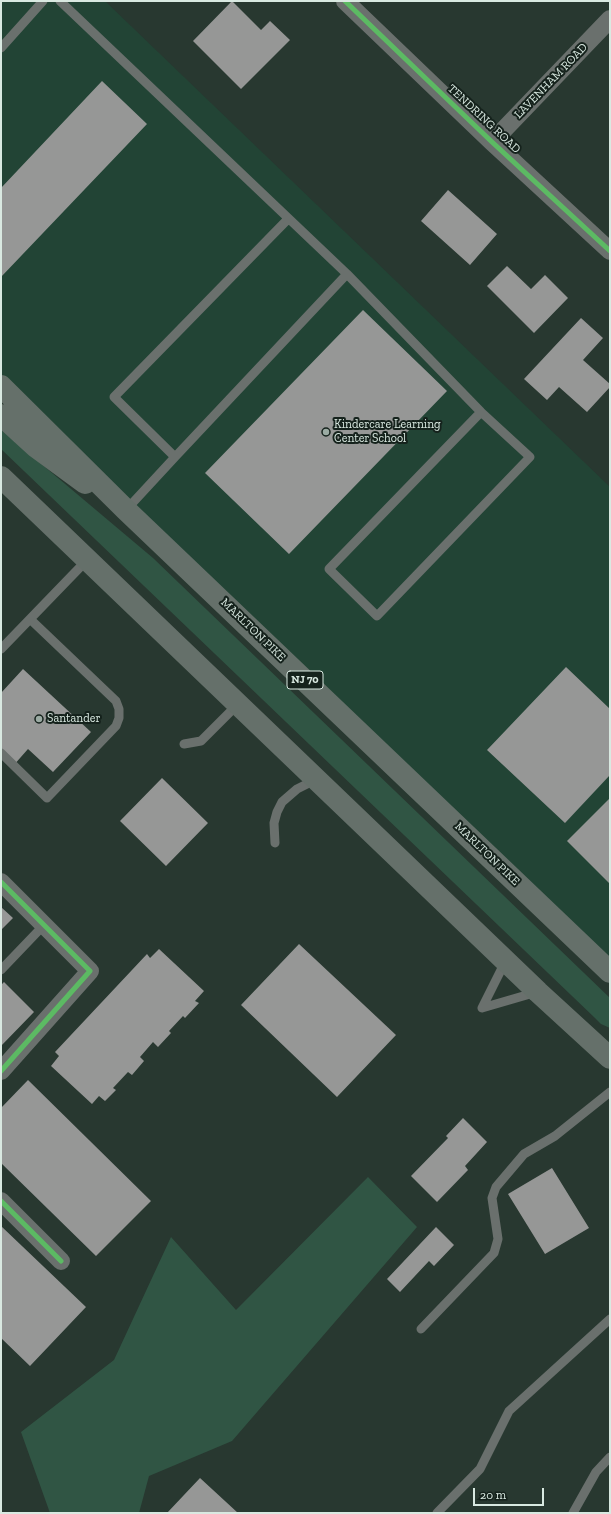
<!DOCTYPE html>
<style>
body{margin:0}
#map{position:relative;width:611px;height:1514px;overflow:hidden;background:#283830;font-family:"Zilla Slab",serif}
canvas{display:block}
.frame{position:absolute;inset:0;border:2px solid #d9e9e1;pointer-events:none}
.scale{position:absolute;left:473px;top:1488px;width:71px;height:18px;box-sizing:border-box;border:2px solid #d9e9e1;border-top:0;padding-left:5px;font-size:12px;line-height:14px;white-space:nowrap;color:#d9e9e1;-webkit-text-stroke:3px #15221c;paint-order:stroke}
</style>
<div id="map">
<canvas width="611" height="1514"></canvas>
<div class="frame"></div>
<div class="scale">20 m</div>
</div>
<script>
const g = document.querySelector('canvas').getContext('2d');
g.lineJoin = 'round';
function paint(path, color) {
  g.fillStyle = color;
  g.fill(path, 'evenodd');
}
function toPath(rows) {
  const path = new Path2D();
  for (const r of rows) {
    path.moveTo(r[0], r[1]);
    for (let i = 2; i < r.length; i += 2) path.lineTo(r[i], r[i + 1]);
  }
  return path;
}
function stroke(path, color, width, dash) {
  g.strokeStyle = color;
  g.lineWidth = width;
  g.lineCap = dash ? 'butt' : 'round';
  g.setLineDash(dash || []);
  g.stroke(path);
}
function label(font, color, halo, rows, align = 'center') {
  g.font = font + ' "Zilla Slab",serif';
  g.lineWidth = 4;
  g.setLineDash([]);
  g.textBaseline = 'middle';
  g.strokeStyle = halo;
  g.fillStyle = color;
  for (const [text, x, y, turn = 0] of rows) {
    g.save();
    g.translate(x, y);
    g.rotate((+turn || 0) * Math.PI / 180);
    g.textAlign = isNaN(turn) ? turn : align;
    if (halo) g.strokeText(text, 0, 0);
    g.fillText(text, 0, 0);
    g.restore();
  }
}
paint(toPath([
 [1,1,105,1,610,487,610,972,1,386]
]), '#224435');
paint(toPath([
 [1,430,153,558,610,998,610,1028,601,1024,595,1018,1,449],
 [368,1177,417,1227,232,1441,149,1476,139,1513,50,1513,21,1432,114,1360,171,1237,236,1310]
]), '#305544');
paint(toPath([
 [232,1,261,30,270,21,290,40,241,89,193,41],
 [102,81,147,124,1,277,1,188],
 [448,190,497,234,470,265,421,221],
 [507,266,531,289,545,275,568,298,534,333,487,286],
 [363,310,447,391,289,554,205,473],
 [581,318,603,338,583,360,610,384,610,387,587,412,559,387,547,400,524,379],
 [566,667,610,709,610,775,565,823,487,750],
 [23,669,91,732,53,772,28,749,13,766,1,755,1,693],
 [162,778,208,823,166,866,120,821],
 [610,798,610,884,567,841],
 [1,907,13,918,1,930],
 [299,944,396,1035,337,1097,241,1005],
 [159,949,204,991,195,1001,199,1003,185,1018,183,1016,169,1031,171,1033,158,1047,153,1042,140,1057,144,1061,132,1075,128,1072,113,1088,116,1090,105,1101,99,1096,92,1104,51,1066,59,1056,55,1052,147,954,150,958],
 [4,982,34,1012,1,1046,1,985],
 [28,1080,151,1201,96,1256,1,1163,1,1108],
 [463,1118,487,1142,465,1166,468,1170,437,1202,411,1176,448,1138,446,1136],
 [552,1168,589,1228,545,1254,508,1194],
 [1,1226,86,1307,30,1366,1,1338],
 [436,1227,454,1245,434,1266,429,1261,400,1292,387,1279],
 [200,1478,238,1513,167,1513]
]), '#969796');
stroke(toPath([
 [60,1,347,274,175,457,114,397,288,219],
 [1,48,43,1],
 [347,274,481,412,530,457,377,616,329,569,481,412],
 [126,510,175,457],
 [1,649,87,560],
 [184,744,201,741,238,704],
 [1,753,47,798,116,726,119,718,119,709,116,701,30,619],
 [275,843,274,823,277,812,282,802,297,789,317,779],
 [505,962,482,1008,537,992],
 [1,970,44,925],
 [421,1329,494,1253,498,1239,492,1198,496,1187,524,1154,555,1136,610,1092],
 [437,1513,480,1469,509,1411,610,1319],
 [573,1513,596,1472,610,1457]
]), '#6a706d', 9);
stroke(toPath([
 [345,1,492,142,610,251],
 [492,142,610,19],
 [1,882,90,971,1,1071],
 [1,1201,61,1261]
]), '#6a706d', 18);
stroke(toPath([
 [1,386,126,510,610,972],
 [1,415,36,447,85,483],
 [1,477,538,992,610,1058]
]), '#65706a', 22);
stroke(toPath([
 [345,1,492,142,610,251],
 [1,882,90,971,1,1071],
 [1,1201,61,1261]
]), '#5cba63', 5);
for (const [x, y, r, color] of [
 [326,432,4,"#9baba3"],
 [39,719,4,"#9baba3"]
]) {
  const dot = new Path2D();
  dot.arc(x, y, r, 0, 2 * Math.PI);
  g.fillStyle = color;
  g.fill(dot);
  stroke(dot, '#15221c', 1.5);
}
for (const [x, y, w] of [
 [305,680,36]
]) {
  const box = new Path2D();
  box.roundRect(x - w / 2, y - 9, w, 18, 3);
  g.fillStyle = '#15221c';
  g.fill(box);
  stroke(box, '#d9e9e1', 1);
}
label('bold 11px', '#d9e9e1', null, [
 ["NJ 70",305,680]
]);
label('12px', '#d9e9e1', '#15221c', [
 ["LAVENHAM ROAD",551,81,-46],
 ["TENDRING ROAD",484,119,43],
 ["MARLTON PIKE",253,630,44],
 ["MARLTON PIKE",487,854,44]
]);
label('12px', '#d9e9e1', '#15221c', [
 ["Kindercare Learning",334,425],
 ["Center School",334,439],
 ["Santander",47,719]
], 'left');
</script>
